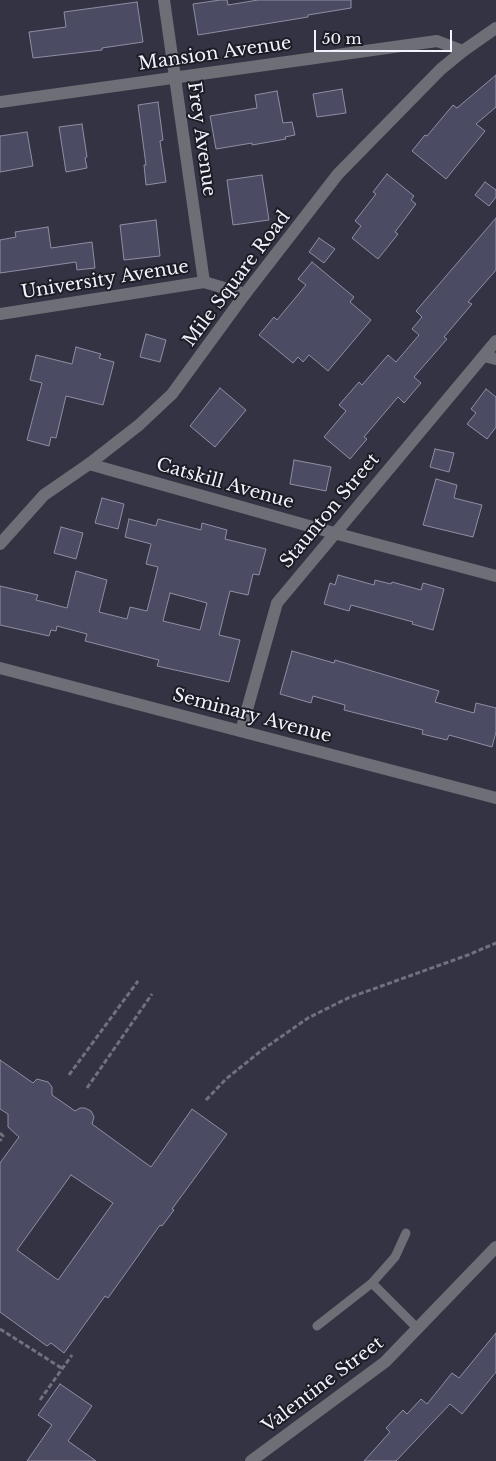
<!DOCTYPE html>
<style>
body{margin:0}
#map{position:relative;width:496px;height:1461px;overflow:hidden;background:#343344;font-family:"Libre Baskerville",serif}
canvas{display:block}
.scale{position:absolute;left:314px;top:30px;width:138px;height:22px;box-sizing:border-box;border:2px solid #f2f2fe;border-top:0;padding-left:6px;font-size:15px;line-height:18px;white-space:nowrap;color:#f2f2fe;-webkit-text-stroke:4px #1c1c24;paint-order:stroke}
</style>
<div id="map">
<canvas width="496" height="1461"></canvas>
<div class="scale">50 m</div>
</div>
<script>
const g = document.querySelector('canvas').getContext('2d');
g.lineJoin = 'round';
function paint(path, color) {
  g.fillStyle = color;
  g.fill(path, 'evenodd');
}
function toPath(rows) {
  const path = new Path2D();
  for (const r of rows) {
    path.moveTo(r[0], r[1]);
    for (let i = 2; i < r.length; i += 2) path.lineTo(r[i], r[i + 1]);
  }
  return path;
}
function stroke(path, color, width, dash) {
  g.strokeStyle = color;
  g.lineWidth = width;
  g.lineCap = dash ? 'butt' : 'round';
  g.setLineDash(dash || []);
  g.stroke(path);
}
function label(font, color, halo, rows, align = 'center') {
  g.font = font + ' "Libre Baskerville",serif';
  g.lineWidth = 4;
  g.setLineDash([]);
  g.textBaseline = 'middle';
  g.strokeStyle = halo;
  g.fillStyle = color;
  for (const [text, x, y, turn = 0] of rows) {
    g.save();
    g.translate(x, y);
    g.rotate((+turn || 0) * Math.PI / 180);
    g.textAlign = isNaN(turn) ? turn : align;
    if (halo) g.strokeText(text, 0, 0);
    g.fillText(text, 0, 0);
    g.restore();
  }
}
const building = toPath([
 [220,0,227,0,228,5,258,0,351,0,351,8,308,15,308,17,198,35,193,4,220,0],
 [137,2,143,42,102,48,102,50,33,58,29,32,66,27,64,12,137,2],
 [496,75,496,107,476,124,485,131,446,179,412,151,425,135,427,136,453,105,457,108,496,75],
 [342,89,346,113,317,117,313,94,342,89],
 [277,91,283,123,292,122,295,135,285,137,286,139,252,145,252,143,216,149,210,116,257,108,255,95,277,91],
 [158,102,163,140,160,141,166,182,146,185,144,165,146,165,138,105,158,102],
 [82,124,87,157,85,158,87,168,66,172,59,127,82,124],
 [27,132,33,166,0,172,0,136,27,132],
 [387,174,414,196,411,200,416,204,395,232,398,234,378,259,352,238,361,226,355,221,376,194,373,192,387,174],
 [262,175,269,220,233,225,227,180,262,175],
 [485,182,496,190,496,197,489,206,475,195,485,182],
 [496,218,496,270,468,302,472,304,444,337,447,339,414,377,421,383,404,403,398,397,364,437,367,439,350,459,324,437,346,411,339,405,359,382,362,385,388,355,396,362,419,335,412,329,422,317,416,311,496,218],
 [156,220,160,256,124,260,120,225,156,220],
 [48,227,51,248,92,242,95,268,77,270,76,262,0,273,0,240,16,237,15,232,48,227],
 [319,238,335,249,324,263,309,252,319,238],
 [312,262,354,297,350,302,371,320,328,371,309,355,303,362,298,357,293,363,259,335,274,317,277,320,306,285,298,279,312,262],
 [146,334,166,340,160,362,140,357,146,334],
 [76,347,101,354,99,358,114,362,103,405,66,396,56,438,51,437,49,446,27,440,42,383,30,380,36,355,72,364,76,347],
 [220,388,246,410,215,447,190,426,220,388],
 [486,389,496,397,496,427,487,439,467,424,476,413,471,409,486,389],
 [435,449,454,453,449,472,430,467,435,449],
 [294,460,331,467,326,491,290,484,294,460],
 [436,479,457,485,454,498,482,505,473,537,423,525,436,479],
 [102,498,124,504,118,529,95,523,102,498],
 [129,519,156,526,158,519,201,530,202,523,227,530,225,539,266,549,259,575,253,574,248,595,230,591,219,635,240,640,229,682,157,666,159,660,85,641,87,634,57,626,56,631,51,630,49,636,0,625,0,586,38,595,36,600,67,608,76,571,107,580,99,612,127,619,130,607,147,611,158,567,146,564,151,544,125,537,129,519],
 [170,593,207,603,200,630,163,621,170,593],
 [61,527,83,533,76,559,54,553,61,527],
 [338,575,374,585,375,580,391,584,392,582,421,590,423,583,444,589,433,630,412,624,413,622,351,605,349,611,324,604,330,583,335,585,338,575],
 [292,651,334,663,335,660,439,691,435,702,474,713,476,703,496,708,496,732,492,747,449,735,447,740,422,734,423,730,344,710,345,705,313,696,311,703,280,694,292,651],
 [0,1060,33,1083,37,1079,48,1082,52,1087,52,1095,75,1111,80,1108,85,1108,91,1111,94,1117,92,1124,151,1167,192,1109,227,1134,172,1209,174,1210,162,1226,160,1225,108,1298,105,1296,64,1353,51,1343,47,1346,0,1312,0,1163,19,1137,8,1127,8,1114,0,1109,0,1060],
 [71,1175,113,1203,58,1280,17,1250,71,1175],
 [496,1333,496,1372,462,1414,450,1404,396,1461,364,1461,390,1432,386,1428,403,1410,407,1414,421,1399,427,1404,452,1373,459,1378,496,1333],
 [60,1384,92,1406,68,1441,96,1461,27,1461,52,1425,38,1415,60,1384]
]);
paint(building, '#4c4b64');
stroke(building, '#8f8ea3', 1);
stroke(toPath([
 [69,1075,138,981],
 [87,1088,152,994],
 [206,1100,226,1079,262,1050,308,1018,348,998,468,955,496,943],
 [0,1133,3,1136,0,1141],
 [0,1329,63,1369],
 [40,1400,72,1355]
]), '#717080', 3, [5, 2.5]);
stroke(toPath([
 [372,1283,395,1257,406,1233],
 [317,1326,372,1283,418,1329]
]), '#6e6e76', 9);
stroke(toPath([
 [164,0,204,282],
 [0,102,437,41,463,51],
 [0,314,204,282,245,294],
 [484,356,496,359],
 [89,464,334,533,496,576],
 [241,731,277,603,496,341]
]), '#6e6e76', 12);
stroke(toPath([
 [0,544,44,495,89,464,139,425,172,394,245,294,338,174,441,69,463,51,496,28],
 [0,668,496,798],
 [251,1461,385,1362,496,1247]
]), '#6e6e76', 12);
label('18px', '#f2f2fe', '#1c1c24', [
 ["Mansion Avenue",215,54,-8],
 ["Frey Avenue",201,139,82],
 ["Mile Square Road",237,279,-53],
 ["University Avenue",105,280,-9],
 ["Catskill Avenue",225,484,16],
 ["Staunton Street",330,511,-50],
 ["Seminary Avenue",252,716,15],
 ["Valentine Street",323,1385,-37]
]);
</script>
